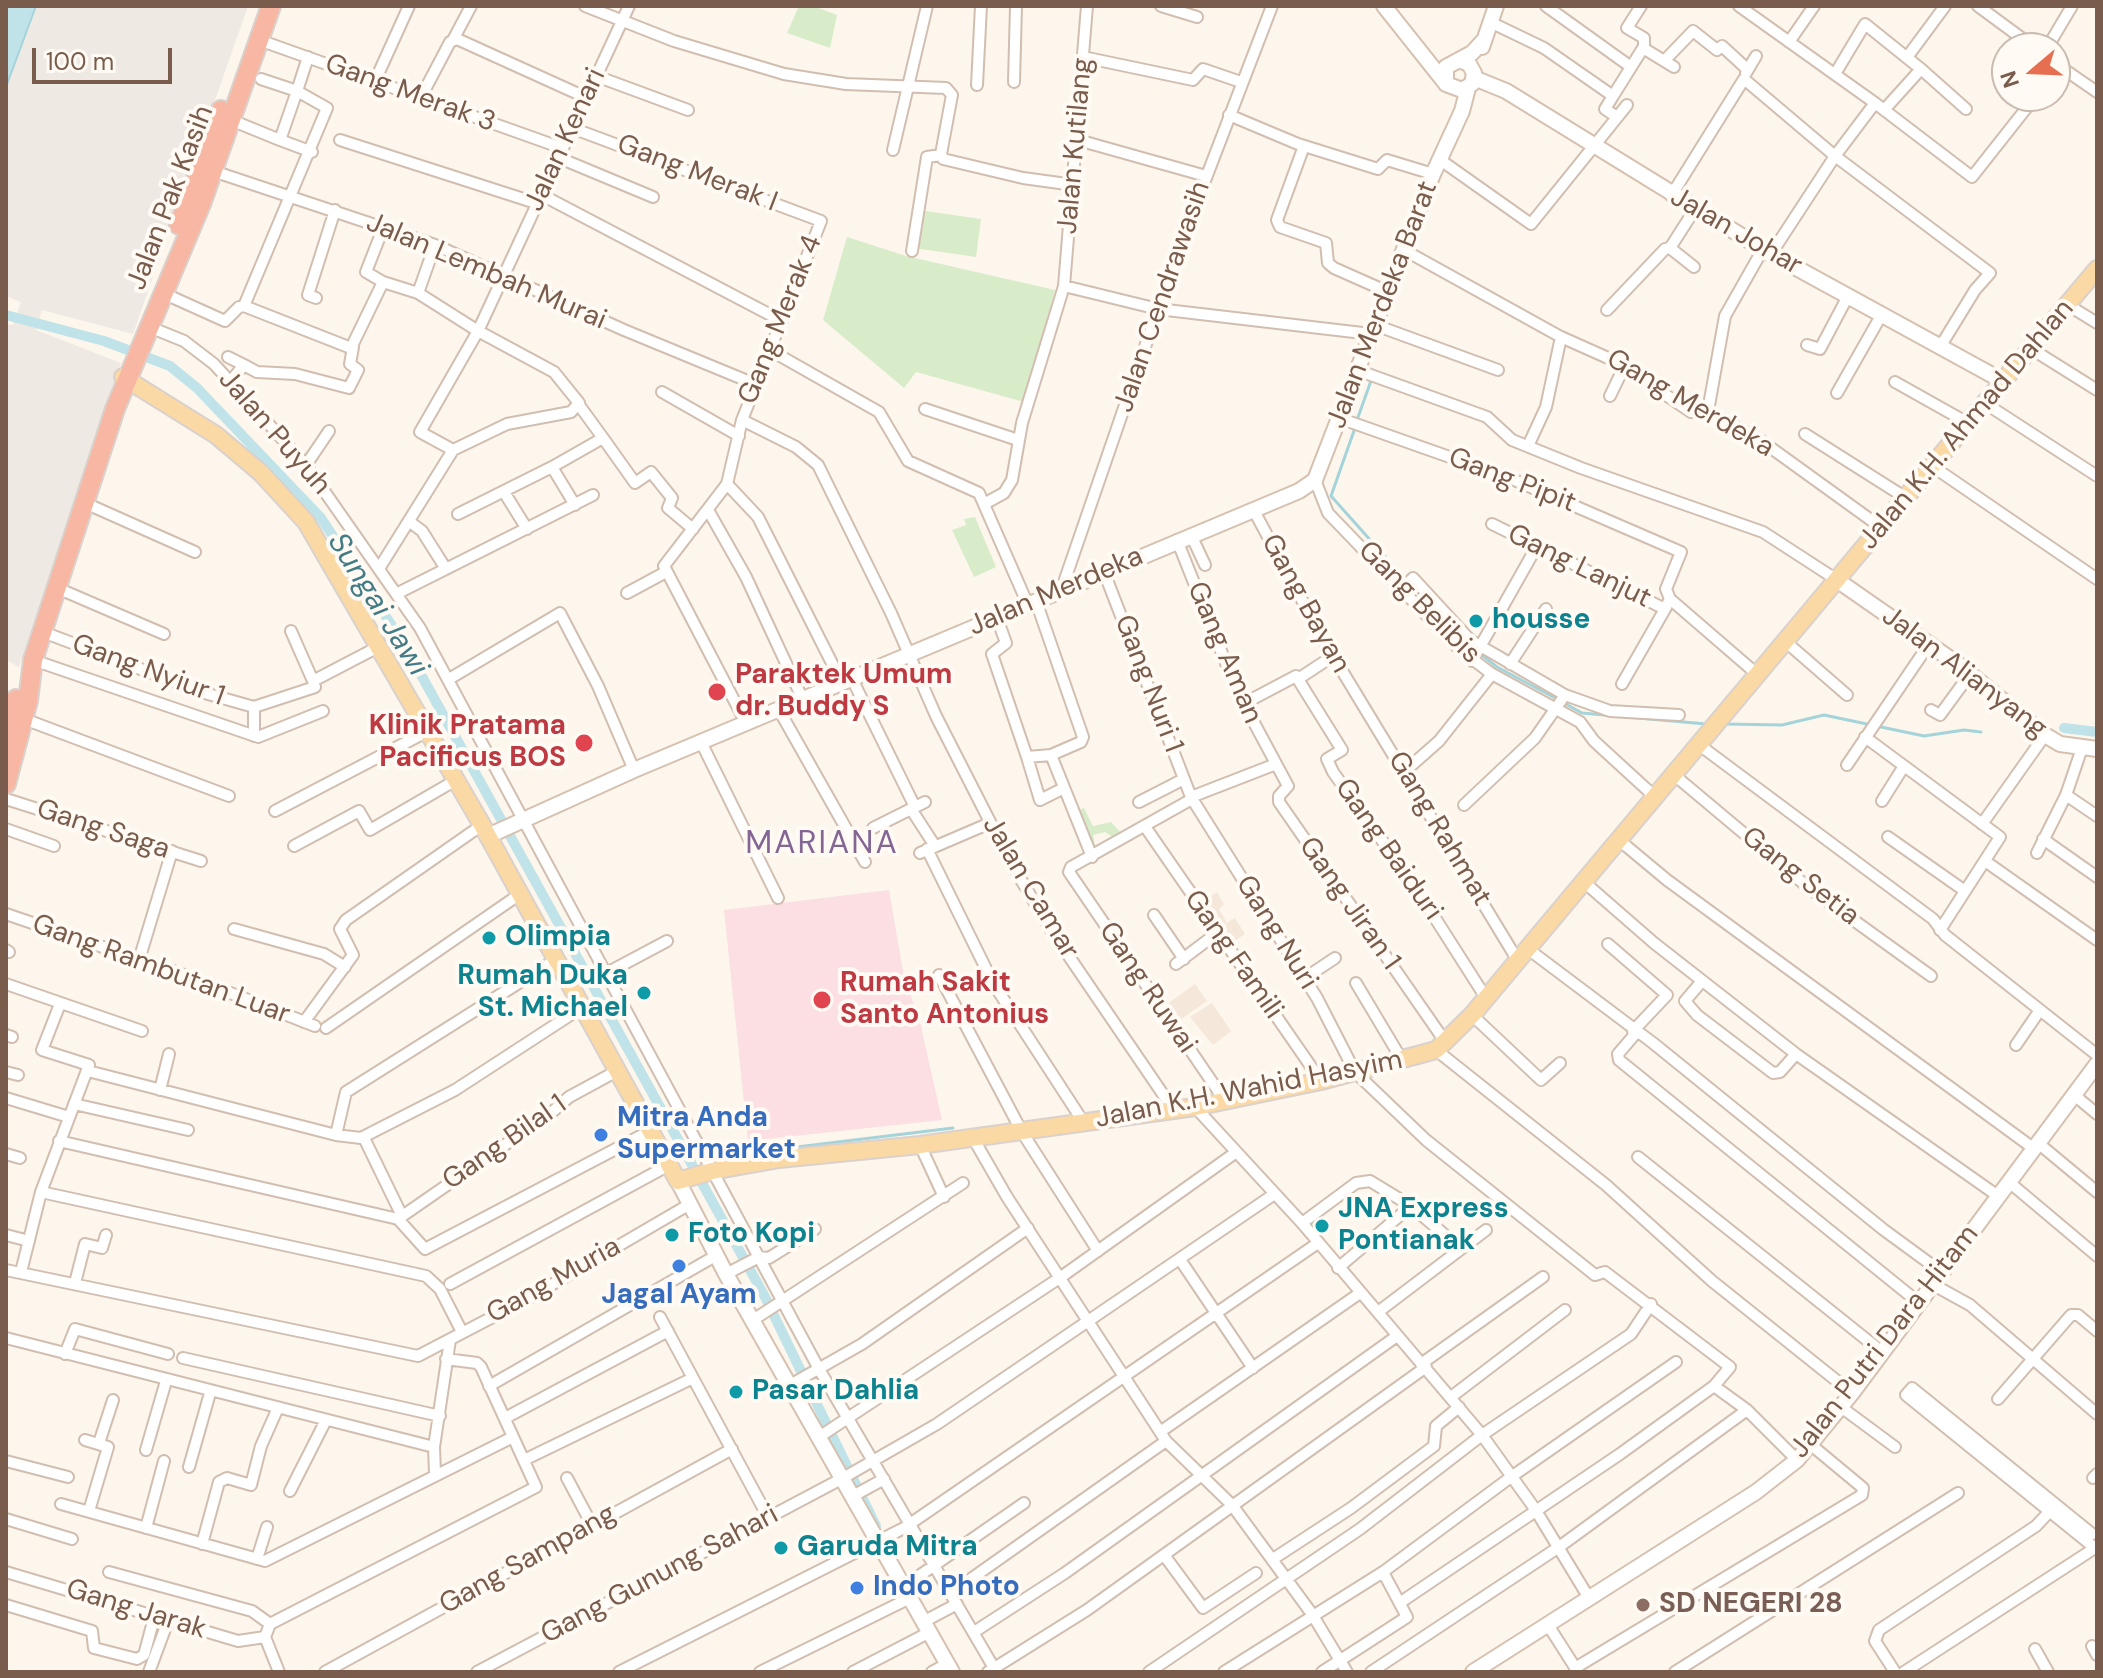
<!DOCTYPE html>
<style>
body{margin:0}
#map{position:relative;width:2103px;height:1678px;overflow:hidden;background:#fdf6ec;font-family:"DM Sans",sans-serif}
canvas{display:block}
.frame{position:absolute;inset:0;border:8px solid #7a5c4d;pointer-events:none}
.north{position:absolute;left:1991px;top:32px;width:80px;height:80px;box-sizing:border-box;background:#fffaf3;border:2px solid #cabbb1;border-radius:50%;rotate:251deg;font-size:22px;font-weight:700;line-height:32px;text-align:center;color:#7a5c4d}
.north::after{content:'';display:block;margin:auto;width:28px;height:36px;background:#e76f51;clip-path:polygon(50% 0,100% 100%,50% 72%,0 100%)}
.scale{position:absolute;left:32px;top:48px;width:140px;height:36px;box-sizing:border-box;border:4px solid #7a5c4d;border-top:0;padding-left:10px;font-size:24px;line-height:28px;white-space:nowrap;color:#7a5c4d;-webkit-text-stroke:6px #fffaf3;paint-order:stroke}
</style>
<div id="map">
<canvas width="2103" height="1678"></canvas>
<div class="frame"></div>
<div class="north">N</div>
<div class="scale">100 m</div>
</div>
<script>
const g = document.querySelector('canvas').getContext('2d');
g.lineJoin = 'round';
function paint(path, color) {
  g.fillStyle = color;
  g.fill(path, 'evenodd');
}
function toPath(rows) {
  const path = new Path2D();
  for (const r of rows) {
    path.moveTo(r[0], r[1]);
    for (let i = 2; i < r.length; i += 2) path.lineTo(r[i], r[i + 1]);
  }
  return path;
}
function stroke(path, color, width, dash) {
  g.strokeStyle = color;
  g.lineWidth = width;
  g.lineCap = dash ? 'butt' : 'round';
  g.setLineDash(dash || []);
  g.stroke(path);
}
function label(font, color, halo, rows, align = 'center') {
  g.font = font + ' "DM Sans",sans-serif';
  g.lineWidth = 8;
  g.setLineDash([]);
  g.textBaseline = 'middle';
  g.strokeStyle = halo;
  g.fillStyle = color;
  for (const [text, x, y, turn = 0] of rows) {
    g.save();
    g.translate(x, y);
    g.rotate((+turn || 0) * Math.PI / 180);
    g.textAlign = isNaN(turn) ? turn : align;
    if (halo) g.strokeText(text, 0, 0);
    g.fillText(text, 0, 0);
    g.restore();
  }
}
paint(toPath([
 [1217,892,1224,904,1219,909,1227,923,1235,918,1245,934,1229,945,1203,902],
 [1195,984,1207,1001,1174,1024,1163,1007],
 [1212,1003,1231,1031,1213,1045,1190,1017]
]), '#f5e8da');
paint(toPath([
 [37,6,248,6,133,334,42,310,36,330,121,363,19,667,6,660,6,324,13,325,21,302,6,296,6,88]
]), '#efe9e4');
paint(toPath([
 [889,890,904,977,920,1022,942,1120,748,1141,724,910]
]), '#fbdfe3');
paint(toPath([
 [799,6,813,6,837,15,830,48,787,33],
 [919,210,981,219,976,257,914,248],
 [847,237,906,256,1055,290,1024,402,916,372,904,388,823,320],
 [975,517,996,567,974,577,952,530,966,525,964,519],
 [1084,808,1093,826,1111,822,1122,834,1114,838,1105,832,1093,835,1095,845,1091,845,1076,811]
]), '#d8ecc9');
const water = toPath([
 [6,6,36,6,6,87,6,6]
]);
paint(water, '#bfe3e8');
stroke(water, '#a5d3da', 2);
stroke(toPath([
 [1357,420,1372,378],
 [1355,428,1331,496,1405,579],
 [1411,585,1460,638,1497,667,1557,699],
 [1564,703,1582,713,1706,724],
 [1725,724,1782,725,1824,715,1924,736,1964,730,1981,732],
 [690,1160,953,1128]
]), '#a5d3da', 3);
stroke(toPath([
 [6,315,104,341,170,366,197,388,321,518,404,644,765,1297,876,1526],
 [2064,728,2097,732]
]), '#bfe3e8', 10);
const street = toPath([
 [585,6,674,41,784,74,846,84,946,88,952,95,941,154,943,159,1023,178,1074,185],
 [1161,6,1197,17],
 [1546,6,1631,67],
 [1641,6,1627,28,1644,38,1644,48],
 [1739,6,1875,103,1835,156,1771,254],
 [1978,6,2035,48],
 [1490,22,1544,48,1613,96,1643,48,1674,67],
 [259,40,562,148],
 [453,40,471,6],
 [1789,42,1814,6],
 [2047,48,2072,6],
 [1908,56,1945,6],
 [1083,57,1193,80,1203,69,1241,82],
 [1665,60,1693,31,1717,50,1722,46,1747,69],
 [2055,63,2097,92],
 [1746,73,1756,56],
 [1835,74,1865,24,1921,69],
 [596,76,688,110],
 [261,79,297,91,280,140,312,152],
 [375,81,409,6],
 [1014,82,1016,6],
 [977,85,981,6],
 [1613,96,1605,109,1617,117],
 [420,99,450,42,457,39,585,97],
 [1875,103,1972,177,2036,96],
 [1884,110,1921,69,1966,109],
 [1229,115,1298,144,1378,169,1387,160,1433,174],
 [231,120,280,140],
 [572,128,821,221,742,420,727,484,664,566,746,723],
 [340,140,536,203],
 [1078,140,1206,176],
 [1304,146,1277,220,1280,227,1326,243,1328,263,1334,268,1388,292],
 [893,150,927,6],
 [557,157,653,197],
 [1439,159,1531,224,1627,105],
 [213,171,435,245,624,330,755,384],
 [540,194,782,321],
 [1671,196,1744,79,1835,156,1990,273,1975,290,1940,347],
 [384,226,366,272,383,282,418,293,435,245],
 [1404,250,1561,337,1617,362,1691,412,1708,411,1760,440,1882,528],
 [912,251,927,157,941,155],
 [1694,267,1670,248,1695,209],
 [1064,286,1087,6],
 [418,293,478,331,629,6],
 [165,294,225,321,239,307,244,306,327,108,297,91,308,57],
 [316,298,308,295,335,210],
 [2068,305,2097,323],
 [244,306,351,348,383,282],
 [1607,310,1665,249,1670,248],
 [1375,325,1498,370],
 [147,326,184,341,214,364,306,465,420,628,819,1369,994,1668],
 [1807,345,1820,349,1848,296],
 [2030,348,2097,390],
 [768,349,879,412,908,461,979,493,1028,605],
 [228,357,244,365,230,382],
 [244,365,257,372,295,374,349,388,358,370,350,364,353,347],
 [1357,370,1487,417,1512,440,1581,468,1763,532,1837,580],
 [1895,382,1968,423],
 [662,392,739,436],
 [1837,393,1882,314],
 [1610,396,1624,367],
 [1983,402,2097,476],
 [925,409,1018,440],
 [1708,411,1725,316,1763,249],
 [1339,418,1512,479,1681,552,1666,589,1670,599,1665,609,1622,684],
 [742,420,796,447,818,465,891,613,936,716,1011,863,1051,930,1173,1109],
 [1805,434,1906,498],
 [603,438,635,483,651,472,672,498,668,508,693,529],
 [1528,446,1546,407,1561,337],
 [306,465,329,431],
 [1932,466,2097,579],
 [1315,480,1328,513,1459,649,1492,674,1580,722,1594,741,1654,796],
 [727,484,758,517,842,683],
 [504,492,527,529],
 [85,503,195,552],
 [984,504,1004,493,1012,480,1022,423,1064,286,1158,309,1371,334],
 [575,505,552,467,603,438,579,405],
 [1253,509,1324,641,1518,961],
 [708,510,746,577,803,700],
 [458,514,552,467],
 [410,522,422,531,446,569],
 [1492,524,1665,609],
 [1191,535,1205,565],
 [1177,540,1237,691,1288,786,1279,796,1279,802,1446,1043],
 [380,567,453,450,507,424,571,412,579,403,554,372,478,331,420,432,453,450],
 [1104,572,1191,797,1317,998,1355,1072,1426,1140,1595,1275,1605,1272,1730,1367,1714,1386,1620,1454,1401,1602],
 [57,588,164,634],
 [1402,589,1413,578,1470,640,1565,695,1535,738,1464,805],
 [1061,591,1178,251,1272,6],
 [398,593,593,495],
 [627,593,666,572],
 [1670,599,1758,675],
 [1036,601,1083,737,1081,742,1051,755],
 [997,618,1006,643,992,654,1027,757,1051,755,1092,857],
 [291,631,313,681,380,646],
 [43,632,201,692,254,707],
 [1786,642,1847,695],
 [33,660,258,737,323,711],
 [1472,661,1537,546],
 [1510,664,1546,609],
 [449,679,560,613,598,686,634,770],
 [852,679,915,807],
 [1298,679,1333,656],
 [1565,695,1610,711,1679,715],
 [1243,704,1296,676,1342,750,1327,759,1333,772,1414,885,1486,998],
 [254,707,315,687],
 [779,710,865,862],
 [1931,710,1940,715,1970,674],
 [24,719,229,796],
 [254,736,254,707],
 [1865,737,2000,837,1940,930],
 [701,742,778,898],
 [1698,744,1933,919,1945,935,2097,1055],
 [1027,757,1040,800,1064,788],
 [1847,765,1929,644],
 [1405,771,1439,741,1492,674],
 [1673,774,1809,888,1931,976],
 [2066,795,2097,816],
 [1191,797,1276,764],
 [6,799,201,861],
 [1192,799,1071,867,1069,872,1225,1101],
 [1882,801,1904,766],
 [1139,802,1184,779],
 [911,809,935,846],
 [275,811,428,731],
 [1982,824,2045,735],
 [873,828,925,802],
 [1146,828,1321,1081],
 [6,829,54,846],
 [1888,837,1965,891],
 [2043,839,2097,877],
 [1619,840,1667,880,2033,1148],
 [294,846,359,811,370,830,456,780],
 [927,849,993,983,1084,1123],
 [920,853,990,823],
 [2037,853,2066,795,2082,748],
 [1985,861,2097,940],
 [1584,882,1654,943,1796,1054,1998,1196],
 [6,914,179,973,315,1026],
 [1154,915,1184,959],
 [234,929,324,954,345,967],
 [1608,944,1667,995,1633,1031],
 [1528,949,1653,1043,1884,1230,1940,1271],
 [6,950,9,952],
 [139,960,172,851],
 [1176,964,1217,933],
 [605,974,667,941],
 [939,975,1022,1132,1098,1251],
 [1305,978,1335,958],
 [1702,981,1685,1001,1697,1015,1773,1073,1780,1072,1796,1054],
 [1356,983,1402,1060],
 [6,984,142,1031],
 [1472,1015,1541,1080,1560,1063],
 [304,1022,353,955,340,929,346,920,482,825],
 [326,1028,520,894],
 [1636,1033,1618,1054,1619,1060,1918,1302],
 [6,1035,12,1037],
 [2016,1045,2040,1010],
 [1436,1050,1606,1185,1712,1281,1852,1393],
 [88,1071,336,1135,361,1138,455,1090,581,1008],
 [6,1072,18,1075],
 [160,1090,169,1054],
 [2073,1094,2097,1114],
 [6,1098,69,1117],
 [74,1104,188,1130],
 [1195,1107,1302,1223,1482,1435,1535,1509,1589,1598],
 [336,1135,346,1092,555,960],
 [364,1138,402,1216],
 [973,1138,1007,1197,1166,1441,1232,1505,1312,1614,1347,1672],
 [59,1141,398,1219,425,1249,650,1131],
 [2038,1143,2097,1192],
 [920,1145,944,1197],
 [6,1154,20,1158],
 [1638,1157,1882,1352],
 [2009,1182,2097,1256],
 [41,1192,426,1276,440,1289,462,1332],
 [398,1219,551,1113,569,1097,615,1072],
 [1302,1223,1356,1183,1370,1181,1411,1206,1460,1248],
 [6,1235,29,1241],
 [1181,1261,1253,1368],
 [1338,1268,1411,1206],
 [6,1270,418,1356,529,1298,690,1204],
 [21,1272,41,1192,89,1065,42,1050,60,1004],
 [726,1274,759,1257,769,1258,815,1229],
 [75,1283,85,1244,102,1248,106,1235],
 [450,1284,669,1165],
 [1932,1284,1970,1305,2097,1414],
 [1378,1312,1486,1230],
 [660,1317,768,1517],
 [753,1320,963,1183],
 [6,1338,434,1447],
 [65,1354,75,1329,168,1354],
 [183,1358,440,1416],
 [1421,1364,1543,1277],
 [790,1385,862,1344,1028,1228],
 [489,1386,717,1255],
 [1714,1386,1747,1410,1797,1460],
 [1451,1397,1565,1310],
 [1998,1399,2071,1315,2078,1315,2097,1331],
 [1841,1407,1895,1447],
 [507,1417,668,1331],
 [1160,1432,1360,1293],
 [819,1437,1061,1277,1235,1153],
 [85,1440,108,1447,89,1511],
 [99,1443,113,1400],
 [146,1450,166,1381],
 [524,1460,693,1378],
 [6,1461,68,1477],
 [189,1467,210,1393],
 [435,1474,434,1447,450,1340],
 [567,1478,592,1525],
 [2093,1478,2097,1474],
 [290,1491,325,1422],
 [853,1496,884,1479],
 [61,1504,265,1561,511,1438],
 [6,1519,72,1539],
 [146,1528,164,1461],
 [202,1544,219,1482,227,1478,251,1485,261,1446,277,1410],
 [1164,1555,1203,1608,1256,1573],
 [257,1559,267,1527],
 [1273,1559,1351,1508,1434,1446,1436,1426,1459,1407],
 [6,1572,238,1641,265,1637],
 [109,1572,252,1611,270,1624],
 [903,1587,1024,1503],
 [951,1593,1166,1441],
 [6,1605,92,1631,94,1648,137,1659,144,1655,154,1618],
 [923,1622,957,1604],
 [1548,1625,1578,1672],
 [974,1632,1065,1573,1397,1336],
 [2092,1646,2097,1655],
 [2035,1649,2048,1672],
 [1575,1668,1862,1495,1863,1488,1810,1444],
 [149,1672,168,1621],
 [279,1672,265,1637,270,1624,536,1487,481,1367,477,1363,446,1359],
 [325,1672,732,1449],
 [477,1672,843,1478,937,1424,1273,1195],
 [619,1672,904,1528,1318,1243],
 [760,1672,910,1598],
 [853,1672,928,1633],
 [932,1672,947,1664],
 [988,1672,1087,1610,1426,1367],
 [1149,1672,1360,1529,1482,1435,1631,1334,1651,1304],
 [1224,1672,1383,1572,1511,1477,1676,1362],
 [1322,1672,1407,1617,1383,1572],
 [1371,1672,1559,1547,1747,1410],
 [1675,1672,1958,1493],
 [1895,1672,1875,1641,1879,1630,2036,1526,2050,1511],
 [1904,1672,2095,1548,1906,1395,1912,1388,2092,1534]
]);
const secondary = toPath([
 [1384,6,1446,84],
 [1482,47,1496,6],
 [1459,60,1469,64,1474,73,1472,84,1462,90,1446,84,1446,67,1472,53,1483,41],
 [1474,78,1506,91,1771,254,2001,380],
 [1837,580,1959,665,2045,735,2060,744,2097,749],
 [488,836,634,770,1299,491,1315,480,1433,174,1462,111,1468,88],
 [678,1181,726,1274,952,1672],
 [1473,1672,1756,1492,1797,1460,1852,1393,2097,1064]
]);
const primary = toPath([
 [123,377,216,435,261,473,306,522,482,825,678,1181,712,1171,779,1159,920,1145,1195,1107,1321,1081,1436,1050,1472,1015,2097,269]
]);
const highway = toPath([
 [179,225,221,110],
 [6,736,16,699],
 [6,784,28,701,33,660,115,409,201,204,271,6]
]);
stroke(street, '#d1beb0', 14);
stroke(secondary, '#d6c0b0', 18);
stroke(primary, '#dad1cd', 20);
stroke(highway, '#dad1cd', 22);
stroke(street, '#fff', 10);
stroke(secondary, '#fff', 14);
stroke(primary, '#fbd9a5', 16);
stroke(highway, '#f7b7a3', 18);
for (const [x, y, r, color] of [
 [1476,621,8,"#0f9aa8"],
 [717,692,10,"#e0444e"],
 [584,743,10,"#e0444e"],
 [489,938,8,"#0f9aa8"],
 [644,993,8,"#0f9aa8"],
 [822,1000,10,"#e0444e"],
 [601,1135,8,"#3f7fe0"],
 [1322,1226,8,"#0f9aa8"],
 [672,1235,8,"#0f9aa8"],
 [679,1266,8,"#3f7fe0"],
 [736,1392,8,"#0f9aa8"],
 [781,1548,8,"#0f9aa8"],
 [857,1588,8,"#3f7fe0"],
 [1643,1605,8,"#8d6e63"]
]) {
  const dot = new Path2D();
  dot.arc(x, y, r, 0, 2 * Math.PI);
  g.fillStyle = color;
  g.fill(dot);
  stroke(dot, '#fffaf3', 3);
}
label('28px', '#7a5c4d', '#fffaf3', [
 ["Gang Merak 3",410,94,20],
 ["Jalan Kenari",566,140,-65],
 ["Jalan Kutilang",1076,146,-85],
 ["Gang Merak I",697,174,21],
 ["Jalan Pak Kasih",171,198,-69],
 ["Jalan Johar",1736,232,30],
 ["Jalan Lembah Murai",486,272,23],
 ["Jalan Cendrawasih",1163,297,-71],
 ["Jalan Merdeka Barat",1383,305,-69],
 ["Gang Merak 4",781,320,-68],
 ["Gang Merdeka",1690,404,30],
 ["Jalan K.H. Ahmad Dahlan",1967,425,-50],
 ["Jalan Puyuh",274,433,49],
 ["Gang Pipit",1512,481,21],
 ["Gang Lanjut",1579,567,26],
 ["Jalan Merdeka",1056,592,-23],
 ["Gang Belibis",1419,603,45],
 ["Gang Bayan",1305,604,61],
 ["Gang Aman",1224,653,67],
 ["Gang Nyiur 1",148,671,20],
 ["Jalan Alianyang",1964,673,37],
 ["Gang Nuri 1",1148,684,69],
 ["Gang Rahmat",1439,829,59],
 ["Gang Saga",103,830,18],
 ["Gang Baiduri",1388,850,55],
 ["Gang Setia",1800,877,38],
 ["Jalan Camar",1030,888,59],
 ["Gang Jiran 1",1349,904,55],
 ["Gang Nuri",1276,933,58],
 ["Gang Famili",1233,955,55],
 ["Gang Rambutan Luar",161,970,20],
 ["Gang Ruwai",1147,988,56],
 ["Jalan K.H. Wahid Hasyim",1249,1090,-11],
 ["Gang Bilal 1",505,1143,-35],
 ["Gang Muria",554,1281,-29],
 ["Jalan Putri Dara Hitam",1885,1342,-52],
 ["Gang Sampang",528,1560,-29],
 ["Gang Gunung Sahari",660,1575,-28],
 ["Gang Jarak",136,1610,17]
]);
label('bold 28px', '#0d838f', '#fffaf3', [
 ["housse",1492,621],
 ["Olimpia",505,938],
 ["Rumah Duka",628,977,"right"],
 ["St. Michael",628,1009,"right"],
 ["JNA Express",1338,1210],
 ["Pontianak",1338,1242],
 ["Foto Kopi",688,1235],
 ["Pasar Dahlia",752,1392],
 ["Garuda Mitra",797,1548]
], 'left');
label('bold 28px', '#be3a42', '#fffaf3', [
 ["Paraktek Umum",735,676],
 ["dr. Buddy S",735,708],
 ["Klinik Pratama",566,727,"right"],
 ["Pacificus BOS",566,759,"right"],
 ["Rumah Sakit",840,984],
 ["Santo Antonius",840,1016]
], 'left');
label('bold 28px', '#366cbe', '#fffaf3', [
 ["Mitra Anda",617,1119],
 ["Supermarket",617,1151],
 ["Jagal Ayam",679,1296,"center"],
 ["Indo Photo",873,1588]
], 'left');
label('bold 28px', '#785e54', '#fffaf3', [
 ["SD NEGERI 28",1659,1605]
], 'left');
label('italic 30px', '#437c86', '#fffaf3', [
 ["Sungai Jawi",377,605,58]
]);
g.letterSpacing = '2px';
label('32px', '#846695', '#fffaf3', [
 ["MARIANA",822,845]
]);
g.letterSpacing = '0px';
</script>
